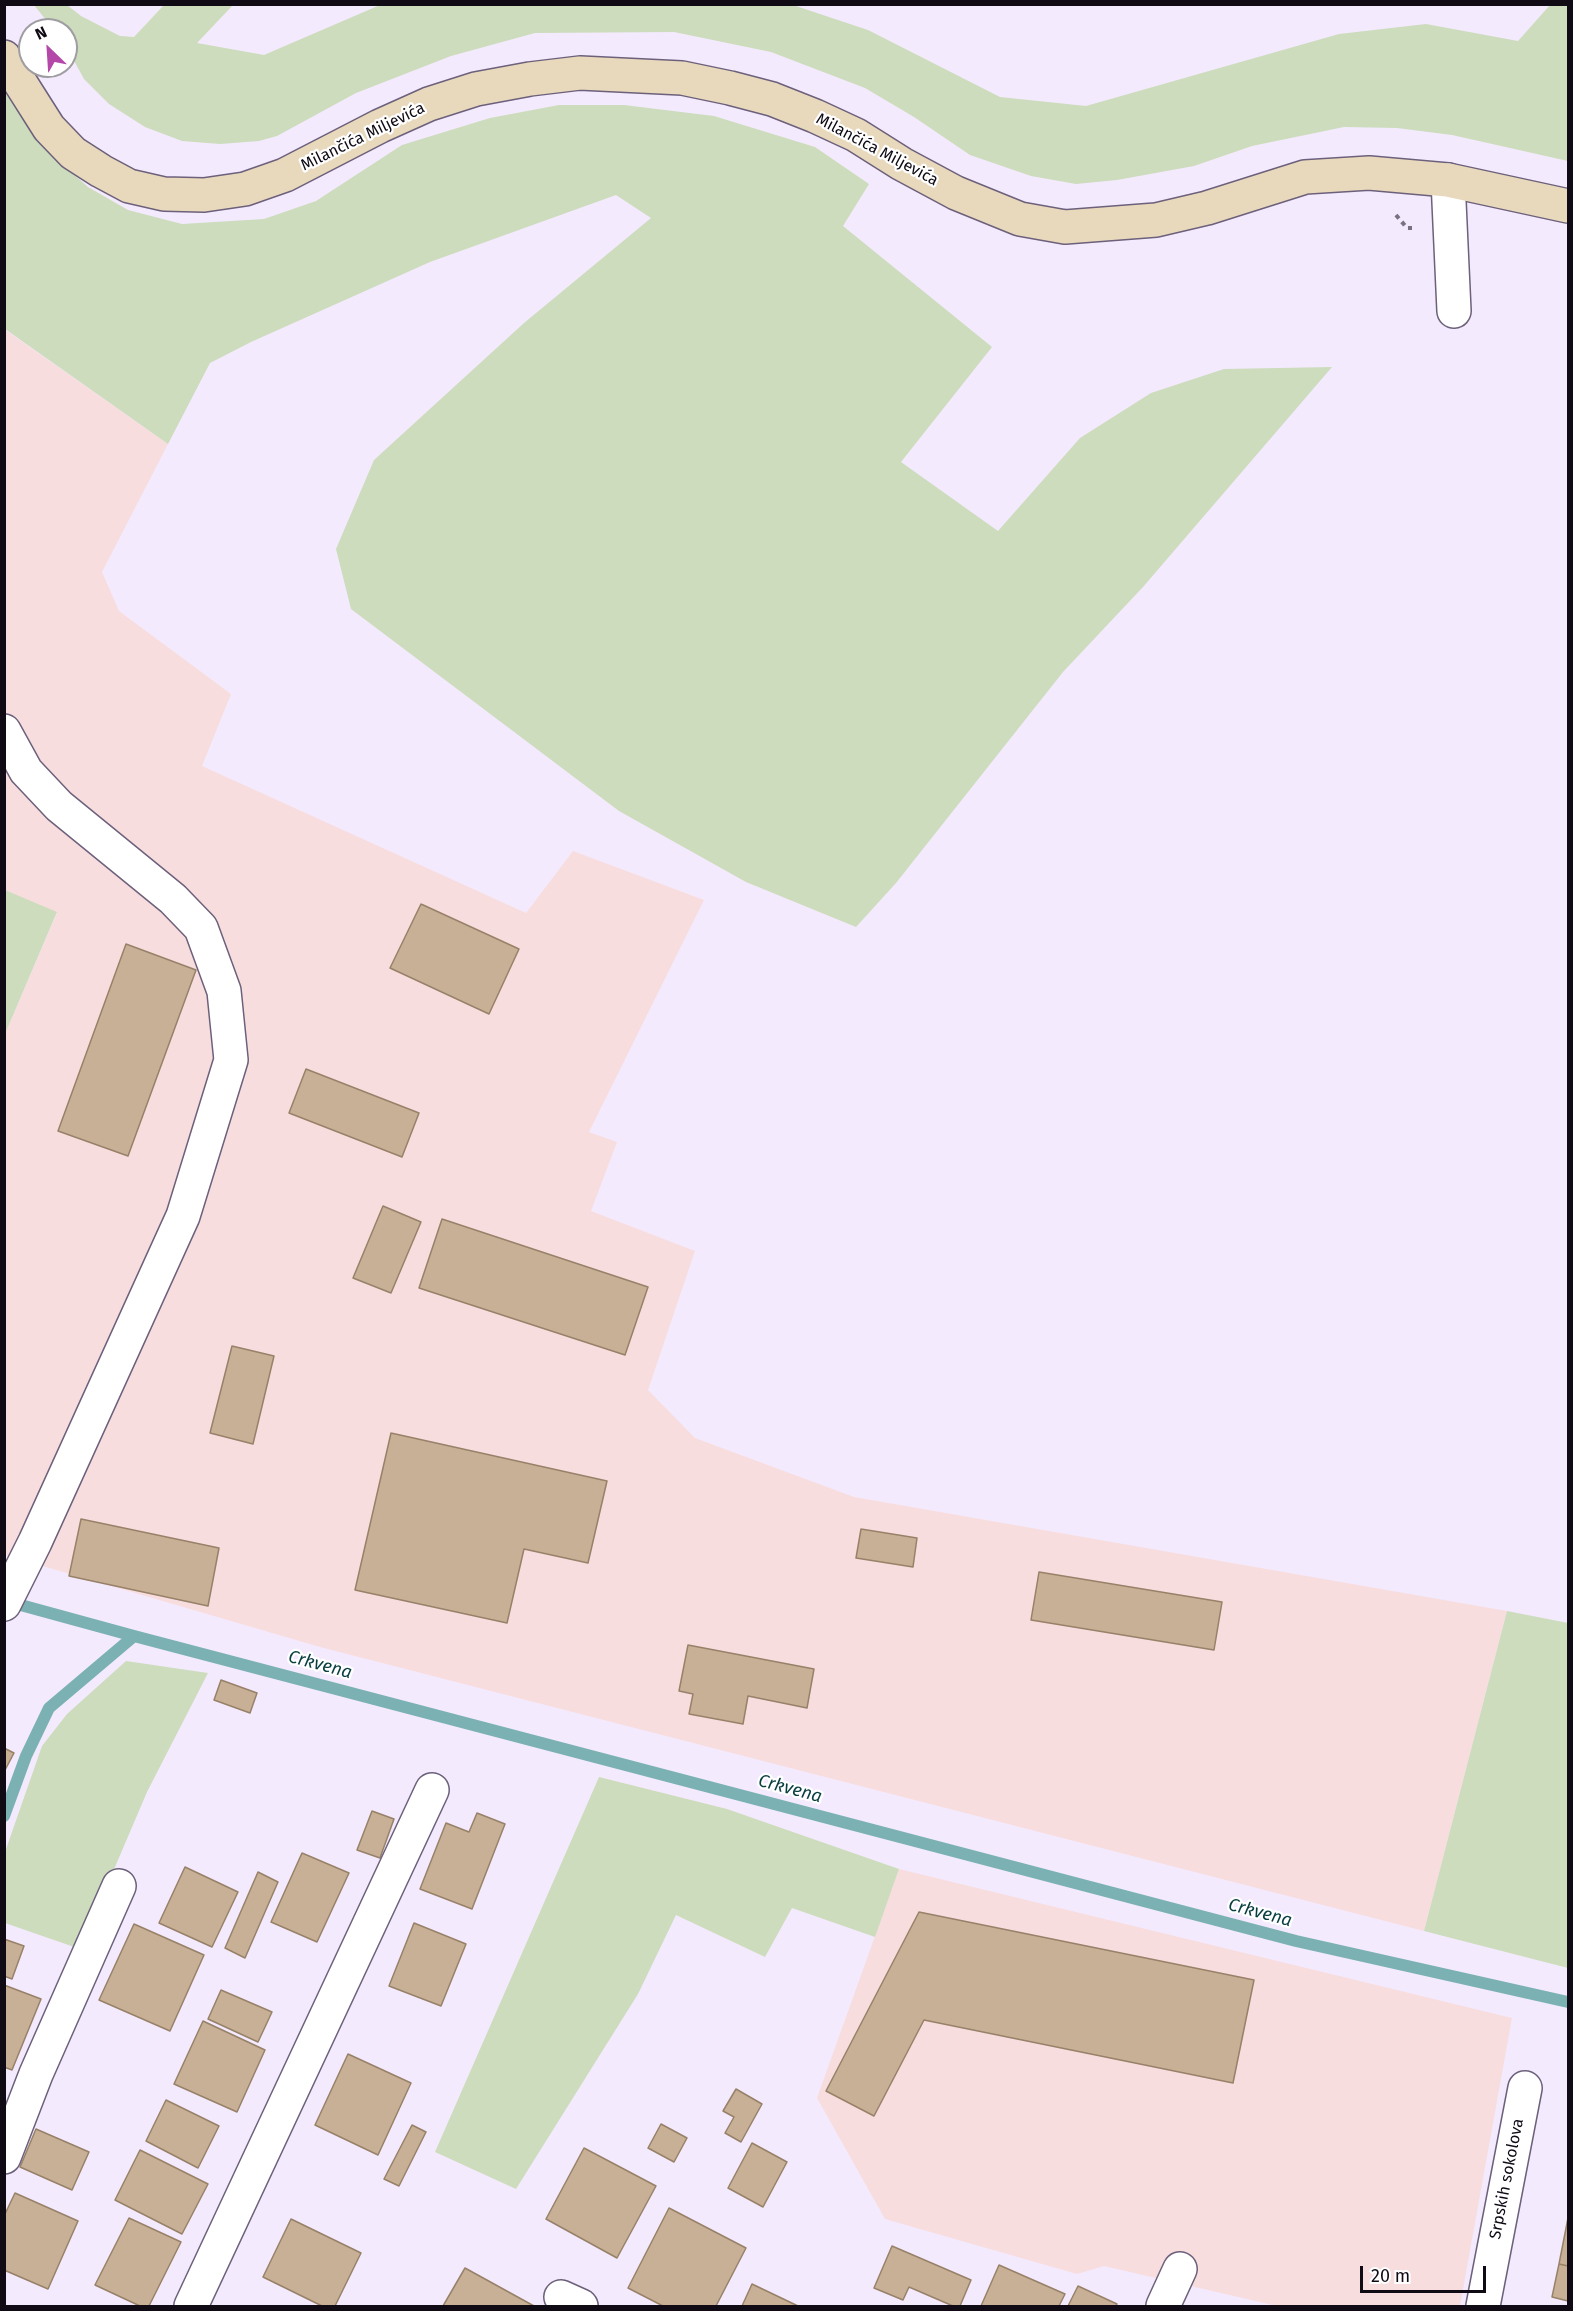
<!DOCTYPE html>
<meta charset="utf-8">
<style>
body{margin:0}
#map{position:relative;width:1573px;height:2311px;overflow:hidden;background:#f3eafd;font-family:"Fira Sans",sans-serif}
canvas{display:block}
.frame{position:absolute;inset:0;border:6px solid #0f0a14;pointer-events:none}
.north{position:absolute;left:18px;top:18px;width:60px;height:60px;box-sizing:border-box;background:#fff;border:2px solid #9f9da1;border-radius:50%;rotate:335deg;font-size:16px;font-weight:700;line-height:24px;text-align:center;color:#0f0a14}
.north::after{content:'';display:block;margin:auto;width:21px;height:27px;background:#b348a9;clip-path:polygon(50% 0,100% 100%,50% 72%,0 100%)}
.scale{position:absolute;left:1360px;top:2266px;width:126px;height:27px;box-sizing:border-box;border:3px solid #0f0a14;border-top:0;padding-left:8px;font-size:18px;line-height:21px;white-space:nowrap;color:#0f0a14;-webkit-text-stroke:4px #fff;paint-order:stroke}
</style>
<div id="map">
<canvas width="1573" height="2311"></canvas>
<div class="frame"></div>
<div class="north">N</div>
<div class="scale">20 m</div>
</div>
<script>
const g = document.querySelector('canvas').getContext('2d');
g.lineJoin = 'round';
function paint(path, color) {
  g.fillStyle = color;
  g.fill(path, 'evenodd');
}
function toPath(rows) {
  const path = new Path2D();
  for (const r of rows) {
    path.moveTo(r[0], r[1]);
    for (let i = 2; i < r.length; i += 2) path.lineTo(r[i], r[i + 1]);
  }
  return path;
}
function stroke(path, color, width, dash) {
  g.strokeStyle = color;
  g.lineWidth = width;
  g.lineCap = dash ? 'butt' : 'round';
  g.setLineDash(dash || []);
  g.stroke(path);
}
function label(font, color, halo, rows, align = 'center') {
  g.font = font + ' "Fira Sans",sans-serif';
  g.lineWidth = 4.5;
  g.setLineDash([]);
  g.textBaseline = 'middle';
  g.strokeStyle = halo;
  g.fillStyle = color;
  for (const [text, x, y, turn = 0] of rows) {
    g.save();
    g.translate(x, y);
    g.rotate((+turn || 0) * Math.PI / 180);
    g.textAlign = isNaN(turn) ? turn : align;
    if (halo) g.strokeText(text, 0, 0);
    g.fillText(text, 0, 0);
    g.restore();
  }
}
paint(toPath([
 [4,329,168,444,102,572,119,611,231,694,202,766,526,913,573,851,704,900,589,1132,617,1142,591,1211,695,1251,648,1390,695,1438,854,1497,1507,1611,1424,1931,320,1647,5,1555,5,1034,57,913,5,890],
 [899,1869,1512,2018,1460,2306,1277,2306,1104,2266,1077,2274,885,2219,817,2098]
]), '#f8ddde');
paint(toPath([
 [34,5,67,5,81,16,120,36,134,37,164,5,233,5,197,43,264,55,380,5,793,5,868,30,1000,97,1086,106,1339,34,1426,24,1518,41,1550,5,1568,5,1568,161,1452,135,1397,128,1344,127,1252,146,1194,166,1117,180,1076,184,1031,176,970,155,914,117,865,88,771,52,674,32,535,33,451,56,356,93,277,136,259,141,220,144,182,141,145,127,109,104,84,79,66,46,66,30,54,30],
 [4,89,44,148,88,187,128,210,182,224,264,219,316,201,402,145,490,118,559,105,624,105,714,116,815,147,869,184,843,226,992,347,901,462,998,531,1080,438,1151,393,1224,369,1332,367,1143,587,1063,672,896,883,856,927,746,882,619,811,351,609,336,549,374,460,524,323,651,218,616,195,430,262,251,342,210,363,168,444,5,329],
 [5,890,57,912,5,1034],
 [1507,1611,1568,1623,1568,1968,1424,1931],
 [126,1661,208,1673,147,1792,80,1949,5,1923,5,1852,42,1746,67,1714],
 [599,1777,727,1809,899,1869,875,1937,792,1908,765,1957,676,1915,638,1994,516,2189,435,2152]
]), '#cddcbc');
stroke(toPath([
 [6,1601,134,1636,1296,1941,1568,2002],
 [4,1816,26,1756,49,1708,134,1636]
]), '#7bb1b3', 12);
const building = toPath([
 [421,904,519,949,489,1014,390,968,421,904],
 [126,944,196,970,128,1156,58,1131,126,944],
 [306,1069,419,1113,402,1157,289,1113,306,1069],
 [383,1206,421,1222,391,1293,353,1278,383,1206],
 [442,1219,648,1287,625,1355,419,1288,442,1219],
 [232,1346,274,1356,253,1444,210,1433,232,1346],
 [391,1433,607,1481,588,1563,524,1549,507,1623,355,1590,391,1433],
 [81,1519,219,1548,208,1606,69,1576,81,1519],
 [861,1529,917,1538,913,1567,856,1558,861,1529],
 [1039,1572,1222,1602,1214,1650,1031,1620,1039,1572],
 [688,1645,814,1669,807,1708,748,1696,743,1724,689,1714,693,1694,679,1691,688,1645],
 [221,1680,257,1693,250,1713,214,1700,221,1680],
 [4,1748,14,1753,4,1772,4,1748],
 [372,1811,394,1819,380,1858,357,1850,372,1811],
 [477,1813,505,1824,472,1909,420,1889,446,1823,469,1832,477,1813],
 [302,1853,349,1873,317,1942,271,1922,302,1853],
 [185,1867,238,1892,212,1947,159,1923,185,1867],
 [258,1872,278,1882,245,1958,225,1948,258,1872],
 [919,1912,1254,1980,1233,2083,924,2020,874,2116,826,2091,919,1912],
 [414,1923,466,1944,441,2006,389,1986,414,1923],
 [134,1924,204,1955,170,2031,99,2000,134,1924],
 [4,1939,24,1946,12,1979,4,1976,4,1939],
 [4,1985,41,1999,12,2070,4,2067,4,1985],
 [221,1990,272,2012,258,2042,208,2019,221,1990],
 [203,2021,265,2050,237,2112,174,2084,203,2021],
 [348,2054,411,2083,378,2155,315,2125,348,2054],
 [736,2089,762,2104,741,2142,725,2133,734,2117,723,2111,736,2089],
 [166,2100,219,2126,198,2168,146,2141,166,2100],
 [661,2124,687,2138,674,2162,648,2148,661,2124],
 [412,2125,426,2132,399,2186,384,2179,412,2125],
 [36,2129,89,2152,72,2190,20,2167,36,2129],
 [752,2143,787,2162,763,2207,728,2188,752,2143],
 [584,2148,656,2186,617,2258,546,2219,584,2148],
 [140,2150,208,2184,182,2234,115,2200,140,2150],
 [15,2193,78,2221,48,2289,4,2270,4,2216,15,2193],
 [669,2208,746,2248,716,2306,663,2306,628,2288,669,2208],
 [129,2218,181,2242,149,2306,140,2306,95,2285,129,2218],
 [1568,2218,1568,2266,1559,2264,1568,2218],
 [291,2219,361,2253,335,2306,322,2306,263,2277,291,2219],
 [892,2246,971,2280,960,2306,953,2306,909,2287,903,2300,874,2288,892,2246],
 [1559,2264,1568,2266,1568,2301,1552,2297,1559,2264],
 [999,2265,1065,2294,1059,2306,981,2306,999,2265],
 [465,2268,534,2306,443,2306,465,2268],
 [752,2284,798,2306,742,2306,752,2284],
 [1078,2286,1117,2304,1116,2306,1068,2306,1078,2286]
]);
paint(building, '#c8b096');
stroke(building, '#988169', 1.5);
const street = toPath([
 [1448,180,1454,311],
 [4,731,26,771,59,806,173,899,201,928,224,991,231,1060,183,1216,35,1542,4,1604],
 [4,2157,36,2074,119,1886],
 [561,2297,581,2306],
 [191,2306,432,1790],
 [1163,2306,1180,2269],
 [1483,2306,1525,2088]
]);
const secondary = toPath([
 [4,57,49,128,73,153,101,171,129,186,164,194,204,195,245,189,285,175,380,126,429,104,476,89,530,79,580,73,682,78,730,88,772,99,815,116,856,135,902,164,956,193,1020,219,1065,227,1156,220,1207,208,1305,177,1369,173,1448,180,1568,206]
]);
stroke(street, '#6c607b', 36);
stroke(secondary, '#6c607b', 36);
stroke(toPath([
 [1396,215,1407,228,1412,228]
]), '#78717f', 4, [4.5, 4.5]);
stroke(street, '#fff', 33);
stroke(secondary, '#e8d9bd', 33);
label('16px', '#0f0a14', '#fff', [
 ["Milančića Miljevića",363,137,-26],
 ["Milančića Miljevića",877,150,28],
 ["Srpskih sokolova",1507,2179,-79]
]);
label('italic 18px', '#093e40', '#fff', [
 ["Crkvena",320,1665,15],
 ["Crkvena",790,1789,15],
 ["Crkvena",1260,1913,15]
]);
</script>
